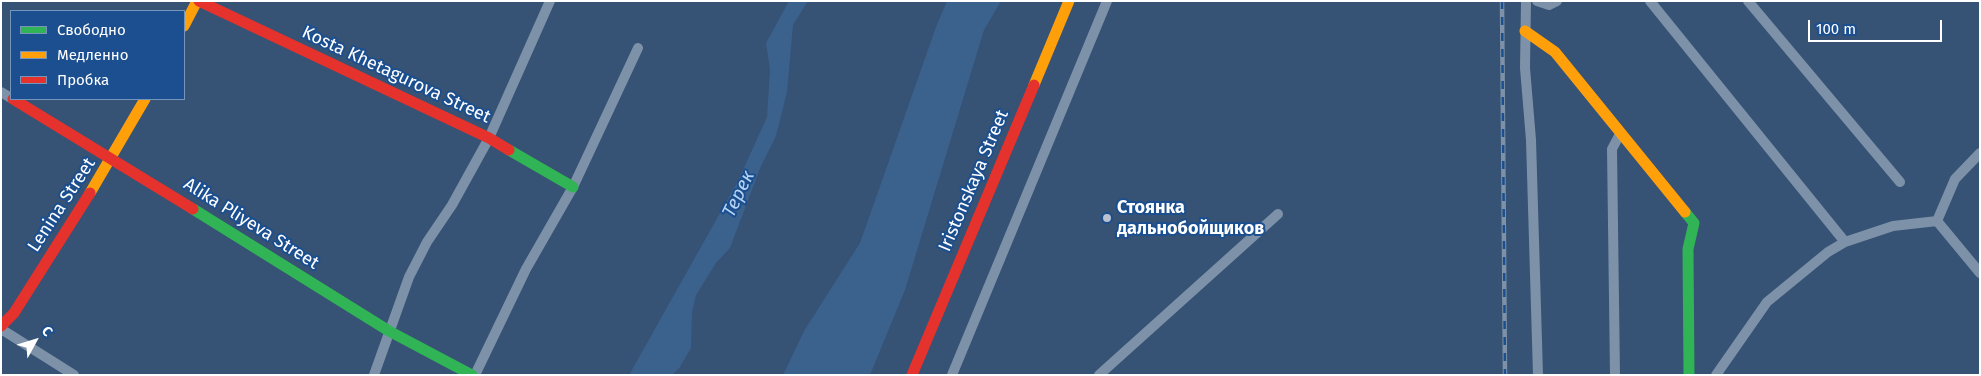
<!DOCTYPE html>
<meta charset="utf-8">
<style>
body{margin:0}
#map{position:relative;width:1981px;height:376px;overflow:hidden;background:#365274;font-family:"Fira Sans",sans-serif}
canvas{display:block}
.frame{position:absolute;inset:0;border:2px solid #fff;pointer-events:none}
.legend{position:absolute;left:10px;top:10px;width:175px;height:90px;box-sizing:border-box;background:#1b4f8f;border:1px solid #7695bc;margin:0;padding:6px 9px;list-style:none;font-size:15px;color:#fff}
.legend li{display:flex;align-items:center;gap:10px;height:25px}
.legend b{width:25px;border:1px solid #7695bc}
.north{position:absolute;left:10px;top:316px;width:50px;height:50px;-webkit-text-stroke:4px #1b4f8f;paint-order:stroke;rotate:51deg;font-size:14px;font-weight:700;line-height:20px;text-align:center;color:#fff}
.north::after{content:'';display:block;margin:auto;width:18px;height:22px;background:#fff;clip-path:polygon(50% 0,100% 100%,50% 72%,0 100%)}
.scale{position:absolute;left:1808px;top:20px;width:134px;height:22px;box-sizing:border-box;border:2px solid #fff;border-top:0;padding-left:6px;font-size:15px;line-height:18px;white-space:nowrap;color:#fff;-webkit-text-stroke:4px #1b4f8f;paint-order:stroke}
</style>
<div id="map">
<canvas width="1981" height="376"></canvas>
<div class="frame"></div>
<ul class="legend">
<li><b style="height:6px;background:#30b455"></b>Свободно</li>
<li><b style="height:6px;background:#ff9f0a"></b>Медленно</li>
<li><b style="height:6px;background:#e5322d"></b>Пробка</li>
</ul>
<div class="north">С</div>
<div class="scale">100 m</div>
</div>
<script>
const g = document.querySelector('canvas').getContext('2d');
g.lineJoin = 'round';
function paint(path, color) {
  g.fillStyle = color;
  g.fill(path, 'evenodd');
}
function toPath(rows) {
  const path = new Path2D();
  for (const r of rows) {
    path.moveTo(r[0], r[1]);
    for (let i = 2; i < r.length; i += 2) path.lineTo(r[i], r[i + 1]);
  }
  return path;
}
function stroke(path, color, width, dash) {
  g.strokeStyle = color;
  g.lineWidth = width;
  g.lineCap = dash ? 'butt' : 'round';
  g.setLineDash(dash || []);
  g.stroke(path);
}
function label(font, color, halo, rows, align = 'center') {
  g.font = font + ' "Fira Sans",sans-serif';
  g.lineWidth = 4;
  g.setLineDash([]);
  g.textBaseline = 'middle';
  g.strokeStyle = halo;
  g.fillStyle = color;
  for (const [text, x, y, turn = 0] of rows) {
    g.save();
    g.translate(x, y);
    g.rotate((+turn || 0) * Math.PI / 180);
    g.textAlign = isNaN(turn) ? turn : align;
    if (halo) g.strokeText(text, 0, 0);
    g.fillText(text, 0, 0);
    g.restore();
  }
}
paint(toPath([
 [789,1,808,1,793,25,787,92,776,136,761,166,730,248,716,263,696,295,692,312,691,348,680,367,672,375,629,375,738,181,767,117,770,70,766,43],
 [947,1,1001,1,984,30,905,290,870,375,783,375,804,331,860,243,936,27]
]), '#3b618d');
stroke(toPath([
 [1526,1,1525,68,1531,140,1538,375],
 [1537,1,1549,5,1557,1],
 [1650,1,1845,242],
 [1748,1,1900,182],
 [1,92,11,98],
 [1937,221,1955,179,1980,153],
 [1,329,74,375],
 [374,375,409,277,427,242,452,205,489,138,550,1],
 [475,375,526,269,573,187,638,48],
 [952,375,1107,1],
 [1099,375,1278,214],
 [1615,375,1612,149,1620,134],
 [1716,375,1767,302,1828,252,1845,242,1893,226,1937,221,1980,273]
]), '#7d92a8', 10);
stroke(toPath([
 [509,150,573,187],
 [193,209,389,331,472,375],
 [1685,212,1694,223,1688,249,1689,375]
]), '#30b455', 11);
stroke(toPath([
 [184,26,197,1],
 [1525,31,1555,52,1685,212],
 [1034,85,1069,1],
 [90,193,145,99]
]), '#ff9f0a', 11);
stroke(toPath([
 [199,1,489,138,509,150],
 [13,99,193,209],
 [1,326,14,313,90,193],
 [912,375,1034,85]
]), '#e5322d', 11);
const rail = toPath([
 [1502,1,1505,375]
]);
stroke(rail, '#7e92a7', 4.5);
stroke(rail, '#1b4f8f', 2.5, [8]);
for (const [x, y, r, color] of [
 [1107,218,5,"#b9c2ce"]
]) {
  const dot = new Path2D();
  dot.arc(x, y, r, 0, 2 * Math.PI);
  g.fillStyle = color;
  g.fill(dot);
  stroke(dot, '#1b4f8f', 2);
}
label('18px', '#fff', '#1b4f8f', [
 ["Kosta Khetagurova Street",396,75,25],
 ["Iristonskaya Street",974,181,-67],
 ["Lenina Street",62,205,-57],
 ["Alika Pliyeva Street",251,224,32]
]);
label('bold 18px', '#fff', '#1b4f8f', [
 ["Стоянка",1117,208],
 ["дальнобойщиков",1117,229]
], 'left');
label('italic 19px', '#b5d3f5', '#1b4f8f', [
 ["Терек",739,194,-64]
]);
</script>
